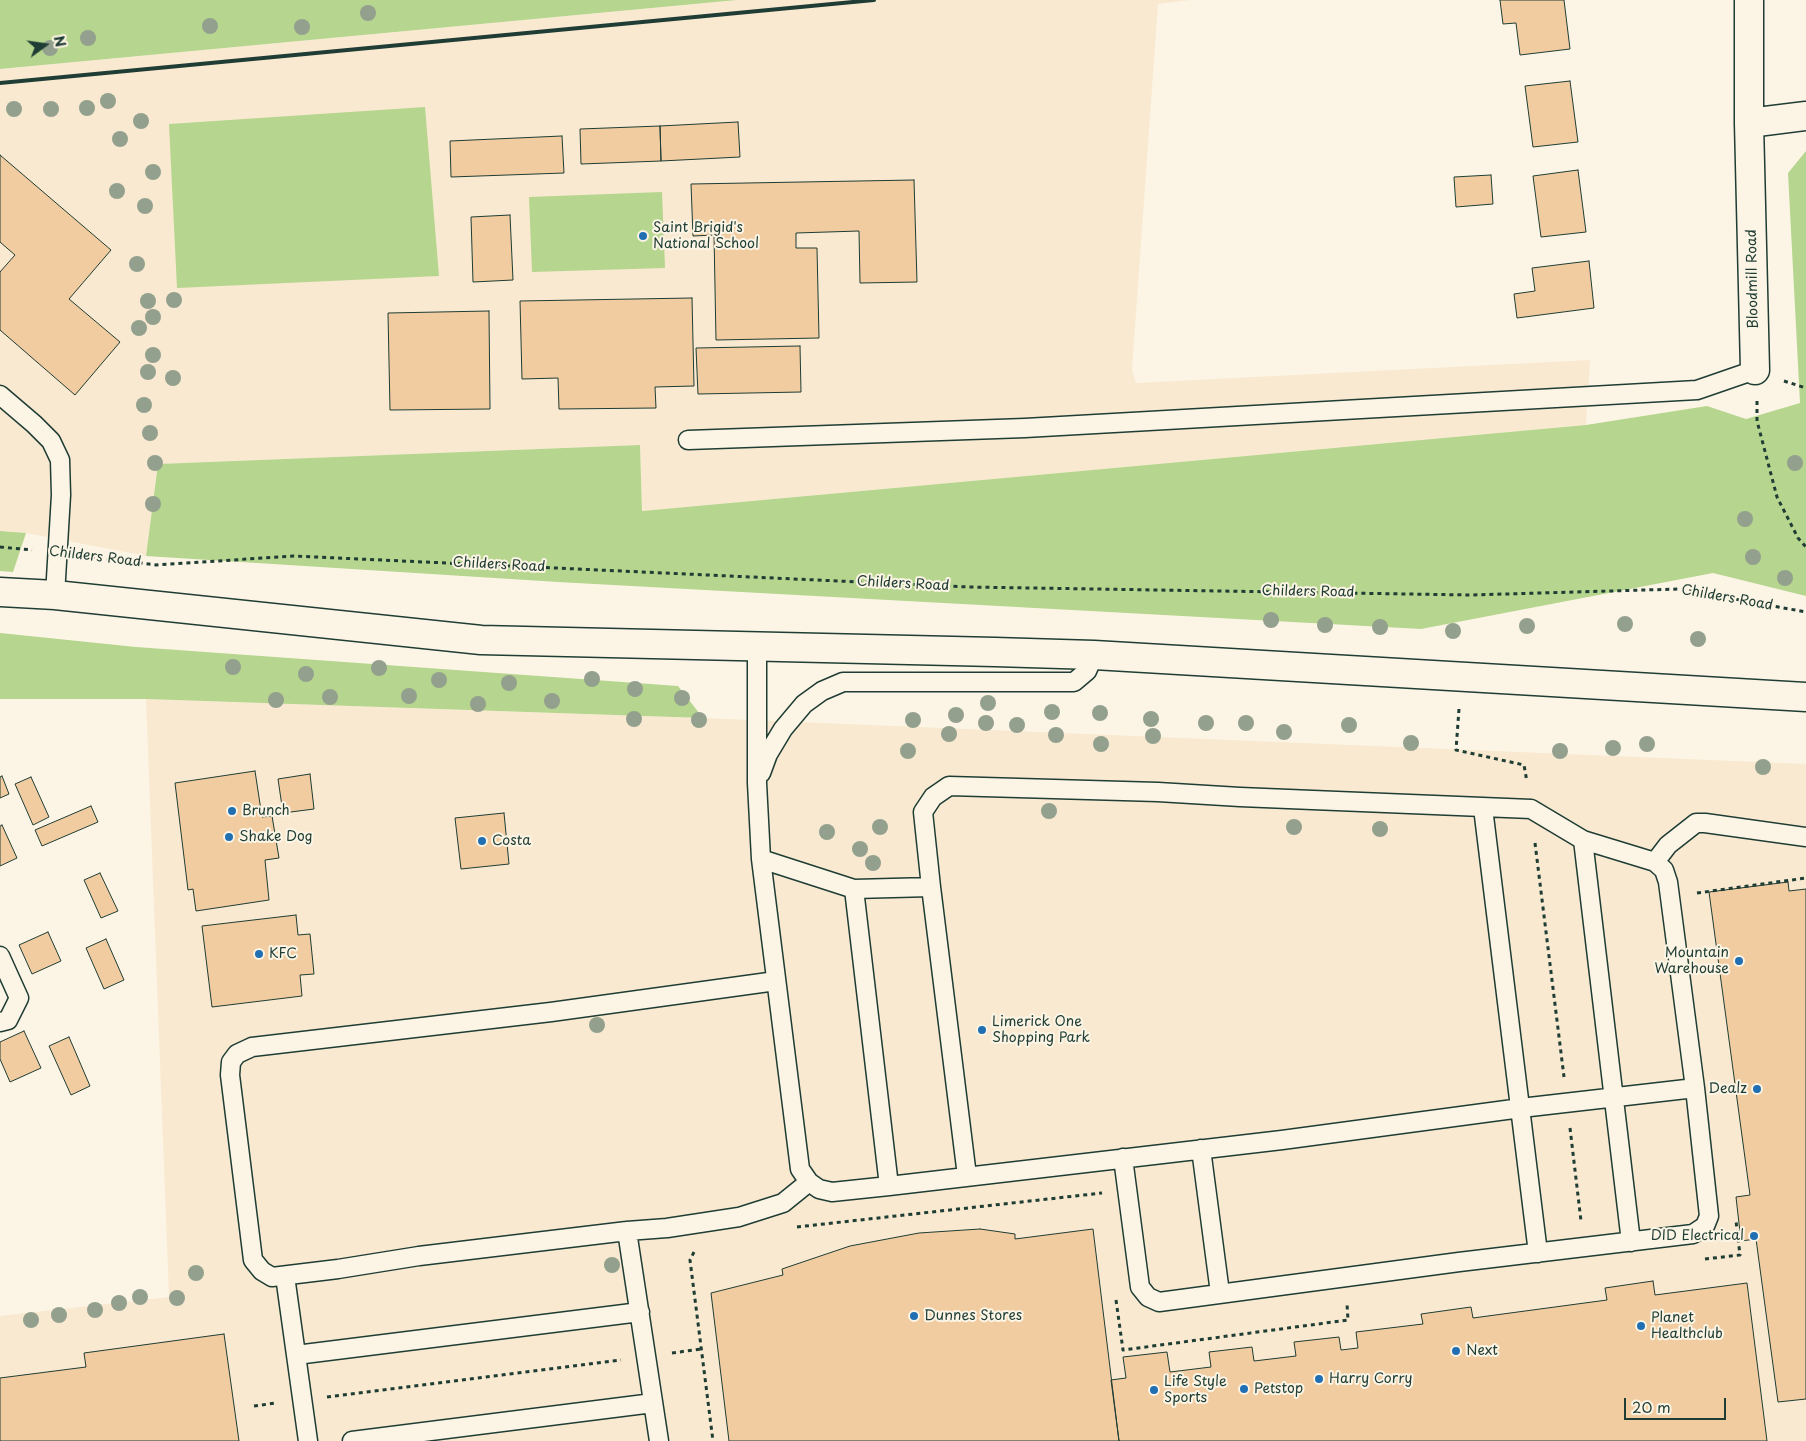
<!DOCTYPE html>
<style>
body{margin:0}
#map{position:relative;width:1806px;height:1441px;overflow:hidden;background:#fcf5e5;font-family:"Playpen Sans",sans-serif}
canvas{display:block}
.north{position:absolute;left:20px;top:20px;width:50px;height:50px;-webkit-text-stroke:4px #fcf5e5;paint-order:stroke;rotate:76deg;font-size:14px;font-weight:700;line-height:20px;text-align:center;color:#1f3d34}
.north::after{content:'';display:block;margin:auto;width:18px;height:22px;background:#1f3d34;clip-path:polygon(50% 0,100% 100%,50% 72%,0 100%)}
.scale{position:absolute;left:1624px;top:1398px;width:102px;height:22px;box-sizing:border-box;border:2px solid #1f3d34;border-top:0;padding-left:6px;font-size:15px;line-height:18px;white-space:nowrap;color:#1f3d34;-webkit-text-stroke:4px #fcf5e5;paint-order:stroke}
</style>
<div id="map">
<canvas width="1806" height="1441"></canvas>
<div class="north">N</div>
<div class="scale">20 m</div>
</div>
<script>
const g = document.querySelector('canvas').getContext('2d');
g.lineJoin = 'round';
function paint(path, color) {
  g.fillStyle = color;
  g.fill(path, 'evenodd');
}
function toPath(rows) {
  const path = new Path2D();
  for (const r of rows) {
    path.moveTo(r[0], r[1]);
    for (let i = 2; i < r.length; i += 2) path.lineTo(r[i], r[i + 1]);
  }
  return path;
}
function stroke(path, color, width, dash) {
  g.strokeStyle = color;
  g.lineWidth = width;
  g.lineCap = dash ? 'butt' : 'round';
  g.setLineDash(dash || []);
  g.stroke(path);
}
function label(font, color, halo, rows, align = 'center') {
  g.font = font + ' "Playpen Sans",sans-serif';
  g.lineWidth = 4;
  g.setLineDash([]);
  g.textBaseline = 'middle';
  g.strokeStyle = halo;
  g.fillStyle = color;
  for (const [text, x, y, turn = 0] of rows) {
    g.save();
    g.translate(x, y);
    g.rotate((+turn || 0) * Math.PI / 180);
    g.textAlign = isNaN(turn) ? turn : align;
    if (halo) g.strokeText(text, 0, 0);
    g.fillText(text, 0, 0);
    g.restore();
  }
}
paint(toPath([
 [737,0,1190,0,1158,4,1132,369,1136,383,1590,360,1586,425,642,511,640,445,158,464,146,556,26,533,0,531,0,69],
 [146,699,703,718,1806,764,1806,1441,0,1441,0,1316,169,1297]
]), '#f9e9d1');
paint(toPath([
 [0,0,737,0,0,69],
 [425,107,439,276,177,288,169,124],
 [1806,151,1806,596,1713,573,1421,629,558,582,146,556,158,464,640,445,642,511,1586,425,1707,406,1746,419,1800,403,1788,173],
 [662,192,665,268,532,272,529,197],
 [0,531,26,533,13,572,0,571],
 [0,633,136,647,678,686,703,718,146,699,0,699]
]), '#b6d58e');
const building = toPath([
 [1500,0,1564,0,1570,49,1520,55,1516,23,1503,24,1500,0],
 [1570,81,1578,142,1533,147,1525,86,1570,81],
 [738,122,740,157,661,161,660,126,738,122],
 [660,126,661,161,581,164,580,129,660,126],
 [562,136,564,173,451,177,450,141,562,136],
 [0,155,111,250,69,299,120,342,75,395,0,330,0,272,15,255,0,242,0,155],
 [1578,170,1586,232,1541,237,1533,176,1578,170],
 [1491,175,1493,204,1456,207,1454,177,1491,175],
 [914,180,917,282,860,283,859,231,796,233,796,248,817,248,819,338,716,340,714,235,693,236,691,184,914,180],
 [510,215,513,280,473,282,471,217,510,215],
 [1589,261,1594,308,1517,318,1514,294,1535,291,1532,268,1589,261],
 [692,298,694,386,655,387,656,408,559,409,558,378,522,379,520,301,692,298],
 [489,311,490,409,390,410,388,313,489,311],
 [800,346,801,392,698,394,696,348,800,346],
 [255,771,262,817,272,816,279,858,265,860,269,900,196,911,193,889,188,890,175,783,255,771],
 [310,774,314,809,283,813,278,779,310,774],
 [2,776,9,794,0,798,0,777,2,776],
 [31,777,49,817,33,825,15,784,31,777],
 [91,806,98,822,42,846,35,830,91,806],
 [504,813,509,864,461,869,455,818,504,813],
 [2,825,17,858,0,866,0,826,2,825],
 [100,873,118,911,101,918,84,880,100,873],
 [1788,882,1789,891,1806,889,1806,1399,1778,1402,1756,1239,1741,1241,1736,1197,1750,1195,1709,892,1788,882],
 [296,915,298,935,310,934,314,974,300,975,302,996,212,1007,202,926,296,915],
 [48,932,61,961,32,974,19,945,48,932],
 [106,939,124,980,104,989,86,948,106,939],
 [24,1031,41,1068,10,1082,0,1059,0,1042,24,1031],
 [69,1037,90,1086,71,1095,49,1046,69,1037],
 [980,1229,1015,1234,1015,1239,1093,1229,1119,1441,729,1441,711,1293,783,1275,782,1269,850,1246,919,1233,980,1229],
 [1653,1281,1655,1295,1747,1283,1767,1441,1119,1441,1111,1380,1126,1378,1123,1357,1167,1352,1170,1372,1211,1367,1209,1352,1252,1347,1254,1361,1296,1356,1294,1342,1339,1337,1341,1350,1358,1348,1356,1332,1423,1324,1421,1314,1471,1307,1473,1318,1607,1300,1605,1288,1653,1281],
 [224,1334,239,1441,0,1441,0,1378,86,1367,84,1353,224,1334]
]);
paint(building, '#f1cca1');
stroke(building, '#1f3d34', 1);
const lane = toPath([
 [0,395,34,424,51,441,60,460,61,495,55,595],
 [688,440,1025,428,1697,390,1755,370],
 [757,647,757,783,761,859,800,1169,809,1182,819,1189,832,1192,889,1186,1282,1140,1521,1108,1695,1088,1668,882,1664,870,1655,862,1583,840,1531,809,1240,797,1158,792,949,786,933,797,923,812,931,887,854,889,761,859],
 [761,773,768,754,783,729,804,704,822,691,843,682,1074,682,1087,671,1094,655],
 [1483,808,1538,1253],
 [1583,840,1631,1242],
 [1655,862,1668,845,1696,823,1705,823,1806,837],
 [931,887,967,1176],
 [854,889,889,1186],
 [0,956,19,998,8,1020,0,1022],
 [776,981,551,1012,252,1047,237,1054,231,1062,230,1075,253,1260,262,1271,272,1277,338,1269,419,1256,627,1231,667,1228,739,1217,783,1203,809,1182],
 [1201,1149,1220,1293],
 [1123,1158,1140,1287,1148,1297,1159,1302,1459,1262,1693,1234,1705,1226,1709,1216,1695,1088],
 [627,1231,659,1441],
 [285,1276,308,1441],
 [296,1355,640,1312],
 [352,1441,653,1403]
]);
const street = toPath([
 [1749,0,1749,123,1755,370],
 [1749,123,1806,116]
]);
const secondary = toPath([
 [0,592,55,595,481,640,995,652,1094,655,1806,697]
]);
stroke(lane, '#1f3d34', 21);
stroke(street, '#1f3d34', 31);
stroke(secondary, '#1f3d34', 31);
stroke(toPath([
 [1784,381,1806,388],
 [1757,401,1757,421,1777,497,1798,538,1806,547],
 [0,547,32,550],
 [83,556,156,565,294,556,969,587,1471,595,1679,589,1806,612],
 [1459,709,1456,750,1524,765,1527,782],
 [1535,843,1564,1077],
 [1697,893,1806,878],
 [1570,1128,1581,1221],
 [797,1227,1102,1193],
 [694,1252,690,1260,713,1441],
 [1705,1259,1740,1255,1736,1221],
 [1116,1300,1123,1350,1348,1320,1347,1304],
 [672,1353,701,1349],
 [327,1397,621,1360],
 [254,1406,276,1403]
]), '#1f3d34', 3, [4, 4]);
stroke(lane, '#fcf5e5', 18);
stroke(street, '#fcf5e5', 28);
stroke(secondary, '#fcf5e5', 28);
stroke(toPath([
 [0,83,874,0]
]), '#1f3d34', 4);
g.fillStyle = '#93a08e';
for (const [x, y] of [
 [368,13],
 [210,26],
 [302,27],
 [88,38],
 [50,48],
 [108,101],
 [87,108],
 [14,109],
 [51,109],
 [141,121],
 [120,139],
 [153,172],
 [117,191],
 [145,206],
 [137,264],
 [174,300],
 [148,301],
 [153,317],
 [139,328],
 [153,355],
 [148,372],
 [173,378],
 [144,405],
 [150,433],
 [155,463],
 [1795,463],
 [153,504],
 [1745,519],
 [1753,557],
 [1785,578],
 [1271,620],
 [1625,624],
 [1325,625],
 [1527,626],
 [1380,627],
 [1453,631],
 [1698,639],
 [233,667],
 [379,668],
 [306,674],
 [592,679],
 [439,680],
 [509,683],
 [635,689],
 [409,696],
 [330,697],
 [682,698],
 [276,700],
 [552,701],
 [988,703],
 [478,704],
 [1052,712],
 [1100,713],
 [956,715],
 [634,719],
 [1151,719],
 [699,720],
 [913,720],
 [986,723],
 [1206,723],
 [1246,723],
 [1017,725],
 [1349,725],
 [1284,732],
 [949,734],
 [1056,735],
 [1153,736],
 [1411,743],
 [1101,744],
 [1647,744],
 [1613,748],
 [908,751],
 [1560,751],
 [1763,767],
 [1049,811],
 [880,827],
 [1294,827],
 [1380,829],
 [827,832],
 [860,849],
 [873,863],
 [597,1025],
 [612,1265],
 [196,1273],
 [140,1297],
 [177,1298],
 [119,1303],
 [95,1310],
 [59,1315],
 [31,1320]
]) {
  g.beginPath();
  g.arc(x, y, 8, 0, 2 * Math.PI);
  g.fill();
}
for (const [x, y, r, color] of [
 [643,236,5,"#1f6fb2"],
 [232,811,5,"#1f6fb2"],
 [229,837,5,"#1f6fb2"],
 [482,841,5,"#1f6fb2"],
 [259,954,5,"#1f6fb2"],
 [1739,961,5,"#1f6fb2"],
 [982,1030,5,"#1f6fb2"],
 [1757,1089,5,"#1f6fb2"],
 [1754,1236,5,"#1f6fb2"],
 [914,1316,5,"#1f6fb2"],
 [1641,1326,5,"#1f6fb2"],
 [1456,1351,5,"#1f6fb2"],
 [1319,1379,5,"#1f6fb2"],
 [1244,1389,5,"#1f6fb2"],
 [1154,1390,5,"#1f6fb2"]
]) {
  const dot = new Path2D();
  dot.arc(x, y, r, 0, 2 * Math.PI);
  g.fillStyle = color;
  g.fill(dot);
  stroke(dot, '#fcf5e5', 2);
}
label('14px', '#1f3d34', '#fcf5e5', [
 ["Saint Brigid's",653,228],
 ["National School",653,244],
 ["Brunch",242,811],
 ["Shake Dog",239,837],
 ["Costa",492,841],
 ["Mountain",1729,953,"right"],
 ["Warehouse",1729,969,"right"],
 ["KFC",269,954],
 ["Limerick One",992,1022],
 ["Shopping Park",992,1038],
 ["Dealz",1747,1089,"right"],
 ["DID Electrical",1744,1236,"right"],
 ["Dunnes Stores",924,1316],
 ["Planet",1651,1318],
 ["Healthclub",1651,1334],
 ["Next",1466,1351],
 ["Harry Corry",1329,1379],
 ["Life Style",1164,1382],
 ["Sports",1164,1398],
 ["Petstop",1254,1389]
], 'left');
label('14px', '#1f3d34', '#fcf5e5', [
 ["Bloodmill Road",1753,279,-91],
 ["Childers Road",95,557,7],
 ["Childers Road",499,565,3],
 ["Childers Road",903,584,3],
 ["Childers Road",1308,592,1],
 ["Childers Road",1727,598,10]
]);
</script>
